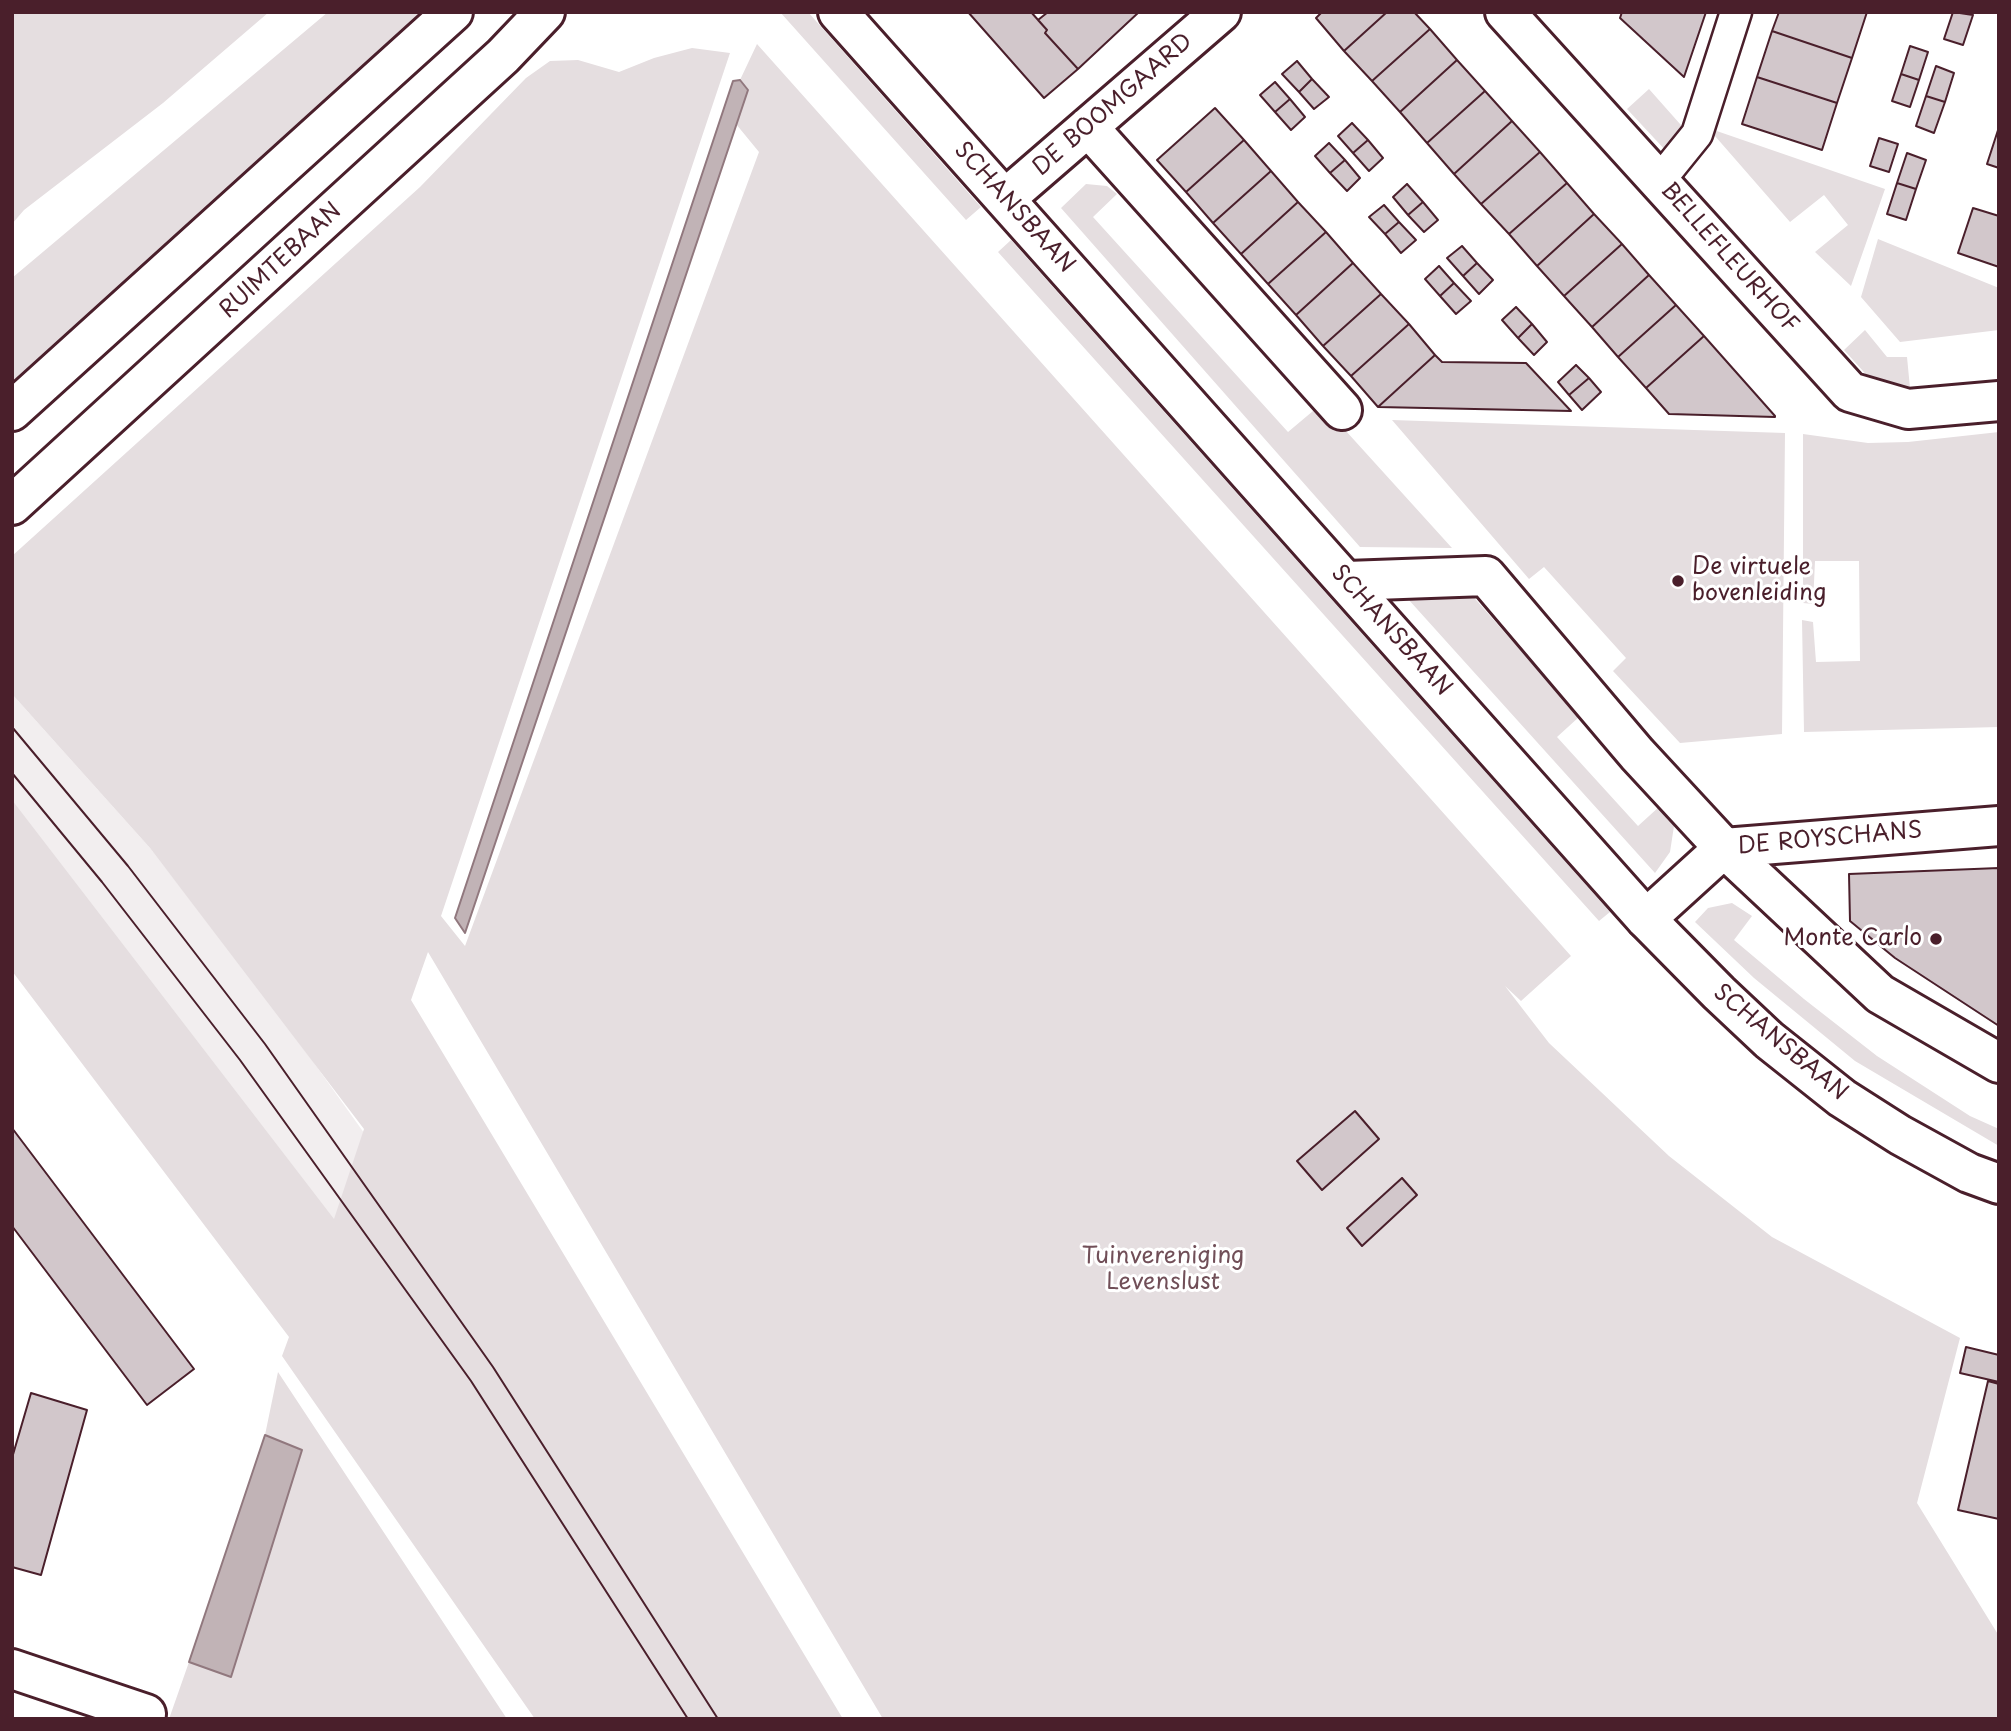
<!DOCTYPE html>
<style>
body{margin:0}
#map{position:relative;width:2011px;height:1731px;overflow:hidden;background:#fff;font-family:"Playpen Sans",sans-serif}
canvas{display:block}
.frame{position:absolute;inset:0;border:14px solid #4a1f2b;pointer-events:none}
</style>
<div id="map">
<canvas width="2011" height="1731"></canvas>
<div class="frame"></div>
</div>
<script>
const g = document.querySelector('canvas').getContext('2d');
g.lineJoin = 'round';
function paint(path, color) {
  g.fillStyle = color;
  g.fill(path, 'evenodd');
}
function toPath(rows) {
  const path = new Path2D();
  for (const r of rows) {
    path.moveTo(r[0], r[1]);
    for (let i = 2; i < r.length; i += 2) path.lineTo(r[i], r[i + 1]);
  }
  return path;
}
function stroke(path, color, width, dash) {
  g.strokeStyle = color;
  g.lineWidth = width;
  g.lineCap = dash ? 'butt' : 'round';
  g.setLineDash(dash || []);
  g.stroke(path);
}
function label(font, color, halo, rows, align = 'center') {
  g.font = font + ' "Playpen Sans",sans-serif';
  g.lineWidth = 6;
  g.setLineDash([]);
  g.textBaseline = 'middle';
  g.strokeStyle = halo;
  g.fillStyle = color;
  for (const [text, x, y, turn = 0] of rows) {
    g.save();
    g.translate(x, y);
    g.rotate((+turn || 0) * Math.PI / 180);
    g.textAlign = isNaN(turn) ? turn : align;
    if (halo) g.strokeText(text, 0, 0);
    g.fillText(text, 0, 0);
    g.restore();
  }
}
paint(toPath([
 [12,694,150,848,284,1021,520,1351,655,1719,12,812]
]), '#f2eeef');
paint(toPath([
 [12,12,269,12,163,103,24,210,12,224],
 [328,12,426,12,136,283,12,383,12,278],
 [780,12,808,12,981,207,966,220],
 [757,44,1571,956,1521,1001,1505,986,1549,1043,1669,1156,1772,1237,1960,1338,1917,1503,1999,1636,1999,1719,883,1719,428,952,411,1000,843,1719,535,1719,282,1356,289,1337,12,971,12,800,334,1219,364,1129,150,848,12,694,12,556,420,187,526,78,550,61,578,60,619,72,654,58,692,48,730,53,441,916,465,946,759,152,736,124,748,90,740,80],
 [1649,89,1688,133,1667,152,1627,109],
 [1708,128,1885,189,1851,286,1815,252,1848,225,1824,195,1790,222],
 [1086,184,1107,186,1117,194,1093,217,1288,432,1313,411,1326,409,1452,548,1360,547,1061,208],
 [1878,239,1999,288,1999,330,1900,342,1861,297],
 [1011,240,1610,912,1599,921,998,252],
 [1865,330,1887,357,1907,357,1910,388,1889,388,1872,381,1844,350],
 [1392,420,1785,433,1782,734,1680,743,1613,671,1626,658,1544,567,1529,579],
 [1999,432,1999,727,1804,732,1802,620,1813,622,1816,662,1860,661,1859,561,1815,561,1813,604,1803,603,1803,434,1868,443,1908,442],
 [1399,589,1470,593,1579,717,1557,737,1638,826,1660,806,1674,826,1670,852,1655,873],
 [1732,903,1752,916,1734,940,1804,999,1877,1056,1970,1116,1999,1129,1999,1146,1855,1061,1754,978,1695,922,1708,908],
 [278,1372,507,1719,169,1719,189,1662,231,1677,302,1450,265,1435]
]), '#e5dee0');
const water = toPath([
 [740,80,748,90,465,933,455,918,733,81,740,80],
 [265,1435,302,1450,231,1677,189,1662,265,1435]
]);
paint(water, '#c1b3b6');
stroke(water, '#91787e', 2);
const building = toPath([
 [968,12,1031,12,1047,30,1045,33,1078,69,1044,98,968,12],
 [1048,12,1139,12,1078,69,1045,33,1047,30,1038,20,1048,12],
 [1322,12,1387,12,1344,51,1316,18,1322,12],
 [1387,12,1414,12,1430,29,1372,81,1344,51,1387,12],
 [1622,12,1706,12,1684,77,1620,18,1622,12],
 [1779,12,1867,12,1852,58,1772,31,1779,12],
 [1953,12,1973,15,1963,45,1944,39,1953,12],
 [1430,29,1457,60,1400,112,1372,81,1430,29],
 [1772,31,1852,58,1837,103,1757,77,1772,31],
 [1910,46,1928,52,1919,80,1901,74,1910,46],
 [1457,60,1485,91,1427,143,1400,112,1457,60],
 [1297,61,1312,79,1299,92,1282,74,1297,61],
 [1936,66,1954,73,1945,102,1926,96,1936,66],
 [1901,74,1919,80,1910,107,1892,101,1901,74],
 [1757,77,1837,103,1822,150,1742,124,1757,77],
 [1312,79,1329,97,1314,109,1299,92,1312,79],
 [1275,82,1290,99,1275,112,1260,95,1275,82],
 [1485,91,1512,121,1454,174,1427,143,1485,91],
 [1926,96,1945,102,1934,133,1916,126,1926,96],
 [1290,99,1305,117,1291,130,1275,112,1290,99],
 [1215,108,1244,140,1186,192,1157,160,1215,108],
 [1512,121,1540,152,1481,204,1454,174,1512,121],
 [1352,123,1368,140,1353,153,1338,136,1352,123],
 [1999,127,1999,168,1987,164,1999,127],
 [1879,138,1898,144,1889,172,1870,166,1879,138],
 [1244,140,1271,171,1213,223,1186,192,1244,140],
 [1368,140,1383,158,1369,171,1353,153,1368,140],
 [1329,143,1345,160,1330,173,1315,156,1329,143],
 [1540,152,1567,183,1509,234,1481,204,1540,152],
 [1907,153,1926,160,1916,189,1897,183,1907,153],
 [1345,160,1360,178,1347,191,1330,173,1345,160],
 [1271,171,1298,202,1241,254,1213,223,1271,171],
 [1567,183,1594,214,1537,266,1509,234,1567,183],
 [1897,183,1916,189,1906,220,1887,214,1897,183],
 [1407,184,1423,202,1408,215,1393,197,1407,184],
 [1298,202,1326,232,1268,284,1241,254,1298,202],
 [1423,202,1438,220,1424,232,1408,215,1423,202],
 [1384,205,1399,222,1385,234,1369,217,1384,205],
 [1973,208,1999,216,1999,267,1958,253,1973,208],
 [1594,214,1622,244,1564,296,1537,266,1594,214],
 [1399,222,1416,240,1401,253,1385,234,1399,222],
 [1326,232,1353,263,1296,315,1268,284,1326,232],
 [1622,244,1649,275,1592,327,1564,296,1622,244],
 [1462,246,1477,263,1463,276,1447,258,1462,246],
 [1353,263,1381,294,1323,346,1296,315,1353,263],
 [1477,263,1493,280,1479,294,1463,276,1477,263],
 [1439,266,1454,283,1440,296,1425,279,1439,266],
 [1649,275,1676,305,1618,357,1592,327,1649,275],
 [1454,283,1471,301,1456,314,1440,296,1454,283],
 [1381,294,1409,324,1351,376,1323,346,1381,294],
 [1676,305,1704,336,1646,388,1618,357,1676,305],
 [1516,307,1532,324,1518,338,1502,320,1516,307],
 [1409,324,1435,355,1378,407,1351,376,1409,324],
 [1532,324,1547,342,1534,355,1518,338,1532,324],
 [1704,336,1775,416,1775,417,1669,414,1646,388,1704,336],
 [1435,355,1442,362,1526,363,1571,411,1378,407,1435,355],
 [1576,365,1589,378,1569,395,1558,382,1576,365],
 [1589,378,1601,392,1582,410,1569,395,1589,378],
 [1999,868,1999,1026,1895,958,1850,921,1849,874,1999,868],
 [1355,1111,1379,1139,1322,1190,1297,1161,1355,1111],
 [12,1128,194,1369,147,1405,12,1226,12,1128],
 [1402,1178,1417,1195,1362,1246,1347,1228,1402,1178],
 [1966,1347,1999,1355,1999,1382,1960,1373,1966,1347],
 [1988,1381,1999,1384,1999,1519,1958,1510,1988,1381],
 [31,1393,87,1410,41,1575,12,1567,12,1458,31,1393]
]);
paint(building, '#d2c7cb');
stroke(building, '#4a1f2b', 2);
const pedestrian = toPath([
 [1659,181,1697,134,1736,12]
]);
const minor = toPath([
 [1505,12,1850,392,1908,409,1999,401],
 [1088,127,1342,410],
 [1006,198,1221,12],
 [1347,581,1486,576,1637,754,1724,848,1880,994,1999,1063],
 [1646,919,1724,848,1999,826],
 [12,1669,146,1714]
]);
const tertiary = toPath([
 [838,12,1646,919,1719,993,1769,1040,1842,1098,1900,1135,1969,1173,1999,1184],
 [12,411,453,12],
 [12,505,503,56,545,12]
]);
stroke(pedestrian, '#4a1f2b', 35);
stroke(minor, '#4a1f2b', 44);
stroke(tertiary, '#4a1f2b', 44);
stroke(pedestrian, '#fff', 30);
stroke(minor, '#fff', 38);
stroke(tertiary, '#fff', 38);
stroke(toPath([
 [12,727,128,866,265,1044,493,1367,718,1719],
 [12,773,102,882,240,1060,471,1381,688,1719]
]), '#4a1f2b', 2);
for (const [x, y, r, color] of [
 [1678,581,7,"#4a1f2b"],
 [1936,939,7,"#4a1f2b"]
]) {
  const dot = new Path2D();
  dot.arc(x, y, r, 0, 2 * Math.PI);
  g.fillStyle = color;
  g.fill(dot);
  stroke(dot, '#fff', 2.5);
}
label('23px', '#4a1f2b', '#fff', [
 ["DE BOOMGAARD",1113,105,-41],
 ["SCHANSBAAN",1014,208,48],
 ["BELLEFLEURHOF",1729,258,48],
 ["RUIMTEBAAN",281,261,-43],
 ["SCHANSBAAN",1391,631,48],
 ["DE ROYSCHANS",1830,839,-5],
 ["SCHANSBAAN",1780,1043,40]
]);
label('23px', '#4a1f2b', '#fff', [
 ["De virtuele",1692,568],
 ["bovenleiding",1692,594],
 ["Monte Carlo",1922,939,"right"]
], 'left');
label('23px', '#714f58', '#fff', [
 ["Tuinvereniging",1163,1257],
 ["Levenslust",1163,1283]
]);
</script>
